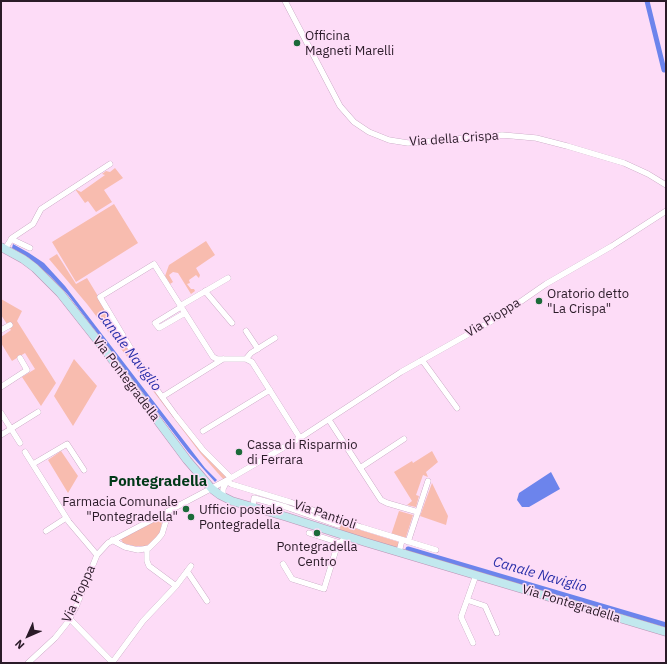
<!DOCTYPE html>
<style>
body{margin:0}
#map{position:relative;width:667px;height:664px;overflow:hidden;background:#fddcf7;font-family:"IBM Plex Sans",sans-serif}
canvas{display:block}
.frame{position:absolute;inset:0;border:2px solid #2a1b28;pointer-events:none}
.north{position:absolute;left:8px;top:616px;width:40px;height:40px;-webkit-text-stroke:3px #fddcf7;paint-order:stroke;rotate:225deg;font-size:11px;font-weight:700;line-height:16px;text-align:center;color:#2a1b28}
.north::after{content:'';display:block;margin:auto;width:14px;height:18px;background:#2a1b28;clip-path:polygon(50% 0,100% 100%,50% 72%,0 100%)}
</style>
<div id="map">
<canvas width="667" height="664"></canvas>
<div class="frame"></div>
<div class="north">N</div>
</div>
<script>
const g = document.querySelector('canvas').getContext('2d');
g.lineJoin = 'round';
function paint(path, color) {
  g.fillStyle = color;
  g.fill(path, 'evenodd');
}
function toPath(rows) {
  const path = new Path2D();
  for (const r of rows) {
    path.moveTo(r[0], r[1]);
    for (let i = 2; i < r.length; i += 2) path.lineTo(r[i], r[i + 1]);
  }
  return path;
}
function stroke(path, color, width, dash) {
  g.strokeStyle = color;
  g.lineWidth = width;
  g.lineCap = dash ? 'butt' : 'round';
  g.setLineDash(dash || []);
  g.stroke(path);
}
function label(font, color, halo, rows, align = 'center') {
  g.font = font + ' "IBM Plex Sans",sans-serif';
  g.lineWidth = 3;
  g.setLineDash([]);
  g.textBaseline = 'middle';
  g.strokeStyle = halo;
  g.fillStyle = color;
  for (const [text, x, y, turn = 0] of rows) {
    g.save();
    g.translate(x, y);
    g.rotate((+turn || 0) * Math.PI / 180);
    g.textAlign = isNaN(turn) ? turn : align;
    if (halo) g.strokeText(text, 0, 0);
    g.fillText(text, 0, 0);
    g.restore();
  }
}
paint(toPath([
 [115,168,123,178,104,190,112,202,96,212,88,201,85,203,75,189,81,192,105,175,102,174,106,171,110,172],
 [114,204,138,243,76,282,52,242],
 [206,241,215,255,196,268,200,275,199,278,196,275,189,280,190,283,187,284,191,289,194,289,195,291,191,294,178,273,173,272,169,275,173,282,170,284,165,276,169,265],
 [57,254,76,284,87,278,156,392,229,478,224,480,201,454,87,304,49,259],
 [1,299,22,311,17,321,56,383,41,406,22,377,35,369,25,353,12,361,1,343,1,337,11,330,1,315],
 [74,359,97,386,73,426,54,396],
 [61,451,78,476,68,493,48,460],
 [432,451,438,462,426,472,428,477,423,475,416,495,419,496,416,507,407,505,412,501,394,472,412,461,413,463],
 [432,483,448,516,446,525,420,516],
 [399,511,413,515,405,540,391,535],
 [158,520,162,522,161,527,159,535,150,544,145,546,134,546,123,543,121,539],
 [341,524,399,542,397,549,339,531]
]), '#f8bcaf');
paint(toPath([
 [13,244,29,253,44,263,65,286,151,398,205,468,217,480,215,482,188,452,68,295,50,276,29,258,12,248],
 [551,472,560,489,529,507,522,507,517,500,519,493]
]), '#6c84ec');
stroke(toPath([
 [647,1,664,70,666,69],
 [408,549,666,625]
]), '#6c84ec', 5);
const street = toPath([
 [285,1,340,106,354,122,369,132,389,140,408,143,502,135,536,138,567,146,624,163,648,174,666,185],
 [11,239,30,248],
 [5,249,12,238,33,224,41,209,110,164],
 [205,291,232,323],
 [180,306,228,278],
 [181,307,155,323,159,328,185,313],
 [1,330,10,325],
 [246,331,258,349],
 [246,359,251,353,275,338],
 [422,360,457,408],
 [1,387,27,370,20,358],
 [162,397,223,359],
 [1,413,20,443],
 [329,420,381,500,387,503,418,512],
 [203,431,270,390],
 [1,435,38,412],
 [25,452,69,522,97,555],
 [33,464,67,444,84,470],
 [360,468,404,439],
 [231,478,203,450,176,416,149,379,100,297,154,264,213,357,217,359,246,359,252,362,300,438],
 [227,481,231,484,290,502,361,527,436,550],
 [223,497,223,489,227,481],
 [253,507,254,498,286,507,338,525],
 [46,531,66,518],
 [309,533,340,543,347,536],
 [112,540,125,547,138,550,149,548,158,539,162,534,169,511],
 [408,542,428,481],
 [147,549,147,561,149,566,176,586],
 [399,552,402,540],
 [283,564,292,579,324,589,338,543],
 [187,571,207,601],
 [467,600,485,606,497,633],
 [70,619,112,662],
 [473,643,461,617,476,575],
 [28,663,55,638,67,623,76,607,97,555,108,543,231,478,300,438,401,372,497,318,546,284,612,246,666,211],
 [112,663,143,621,176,586,191,566]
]);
const secondary = toPath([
 [1,247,23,259,35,268,60,293,105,350,187,460,212,489,220,495,232,501,287,517,365,542,666,632]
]);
stroke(street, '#ba93b4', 6);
stroke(secondary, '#ba93b4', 9);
stroke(street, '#fff', 5.5);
stroke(secondary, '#c2e8ee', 8);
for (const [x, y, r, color] of [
 [297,43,4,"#1b6a39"],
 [539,301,4,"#1b6a39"],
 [239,452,4,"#1b6a39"],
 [186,509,4,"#1b6a39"],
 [191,517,4,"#1b6a39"],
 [317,533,4,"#1b6a39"]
]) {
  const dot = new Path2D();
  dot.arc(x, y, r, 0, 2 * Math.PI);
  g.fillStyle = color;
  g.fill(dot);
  stroke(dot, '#fddcf7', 1.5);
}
label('13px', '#2a1b28', '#fddcf7', [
 ["Officina",305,36],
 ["Magneti Marelli",305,51],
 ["Oratorio detto",547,294],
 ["\"La Crispa\"",547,309],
 ["Cassa di Risparmio",247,445],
 ["di Ferrara",247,460],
 ["Farmacia Comunale",178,502,"right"],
 ["\"Pontegradella\"",178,517,"right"],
 ["Ufficio postale",199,510],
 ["Pontegradella",199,525],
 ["Pontegradella",317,547,"center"],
 ["Centro",317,562,"center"]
], 'left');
label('13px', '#2a1b28', '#fddcf7', [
 ["Via della Crispa",454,139,-4],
 ["Via Pioppa",493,318,-32],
 ["Via Pontegradella",126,379,53],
 ["Via Pantioli",325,515,19],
 ["Via Pioppa",79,594,-65],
 ["Via Pontegradella",571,604,17]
]);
label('italic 14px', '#2a30a9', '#fddcf7', [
 ["Canale Naviglio",129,351,53],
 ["Canale Naviglio",540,575,16]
]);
label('bold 15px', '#003918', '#fddcf7', [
 ["Pontegradella",158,482]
]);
</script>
